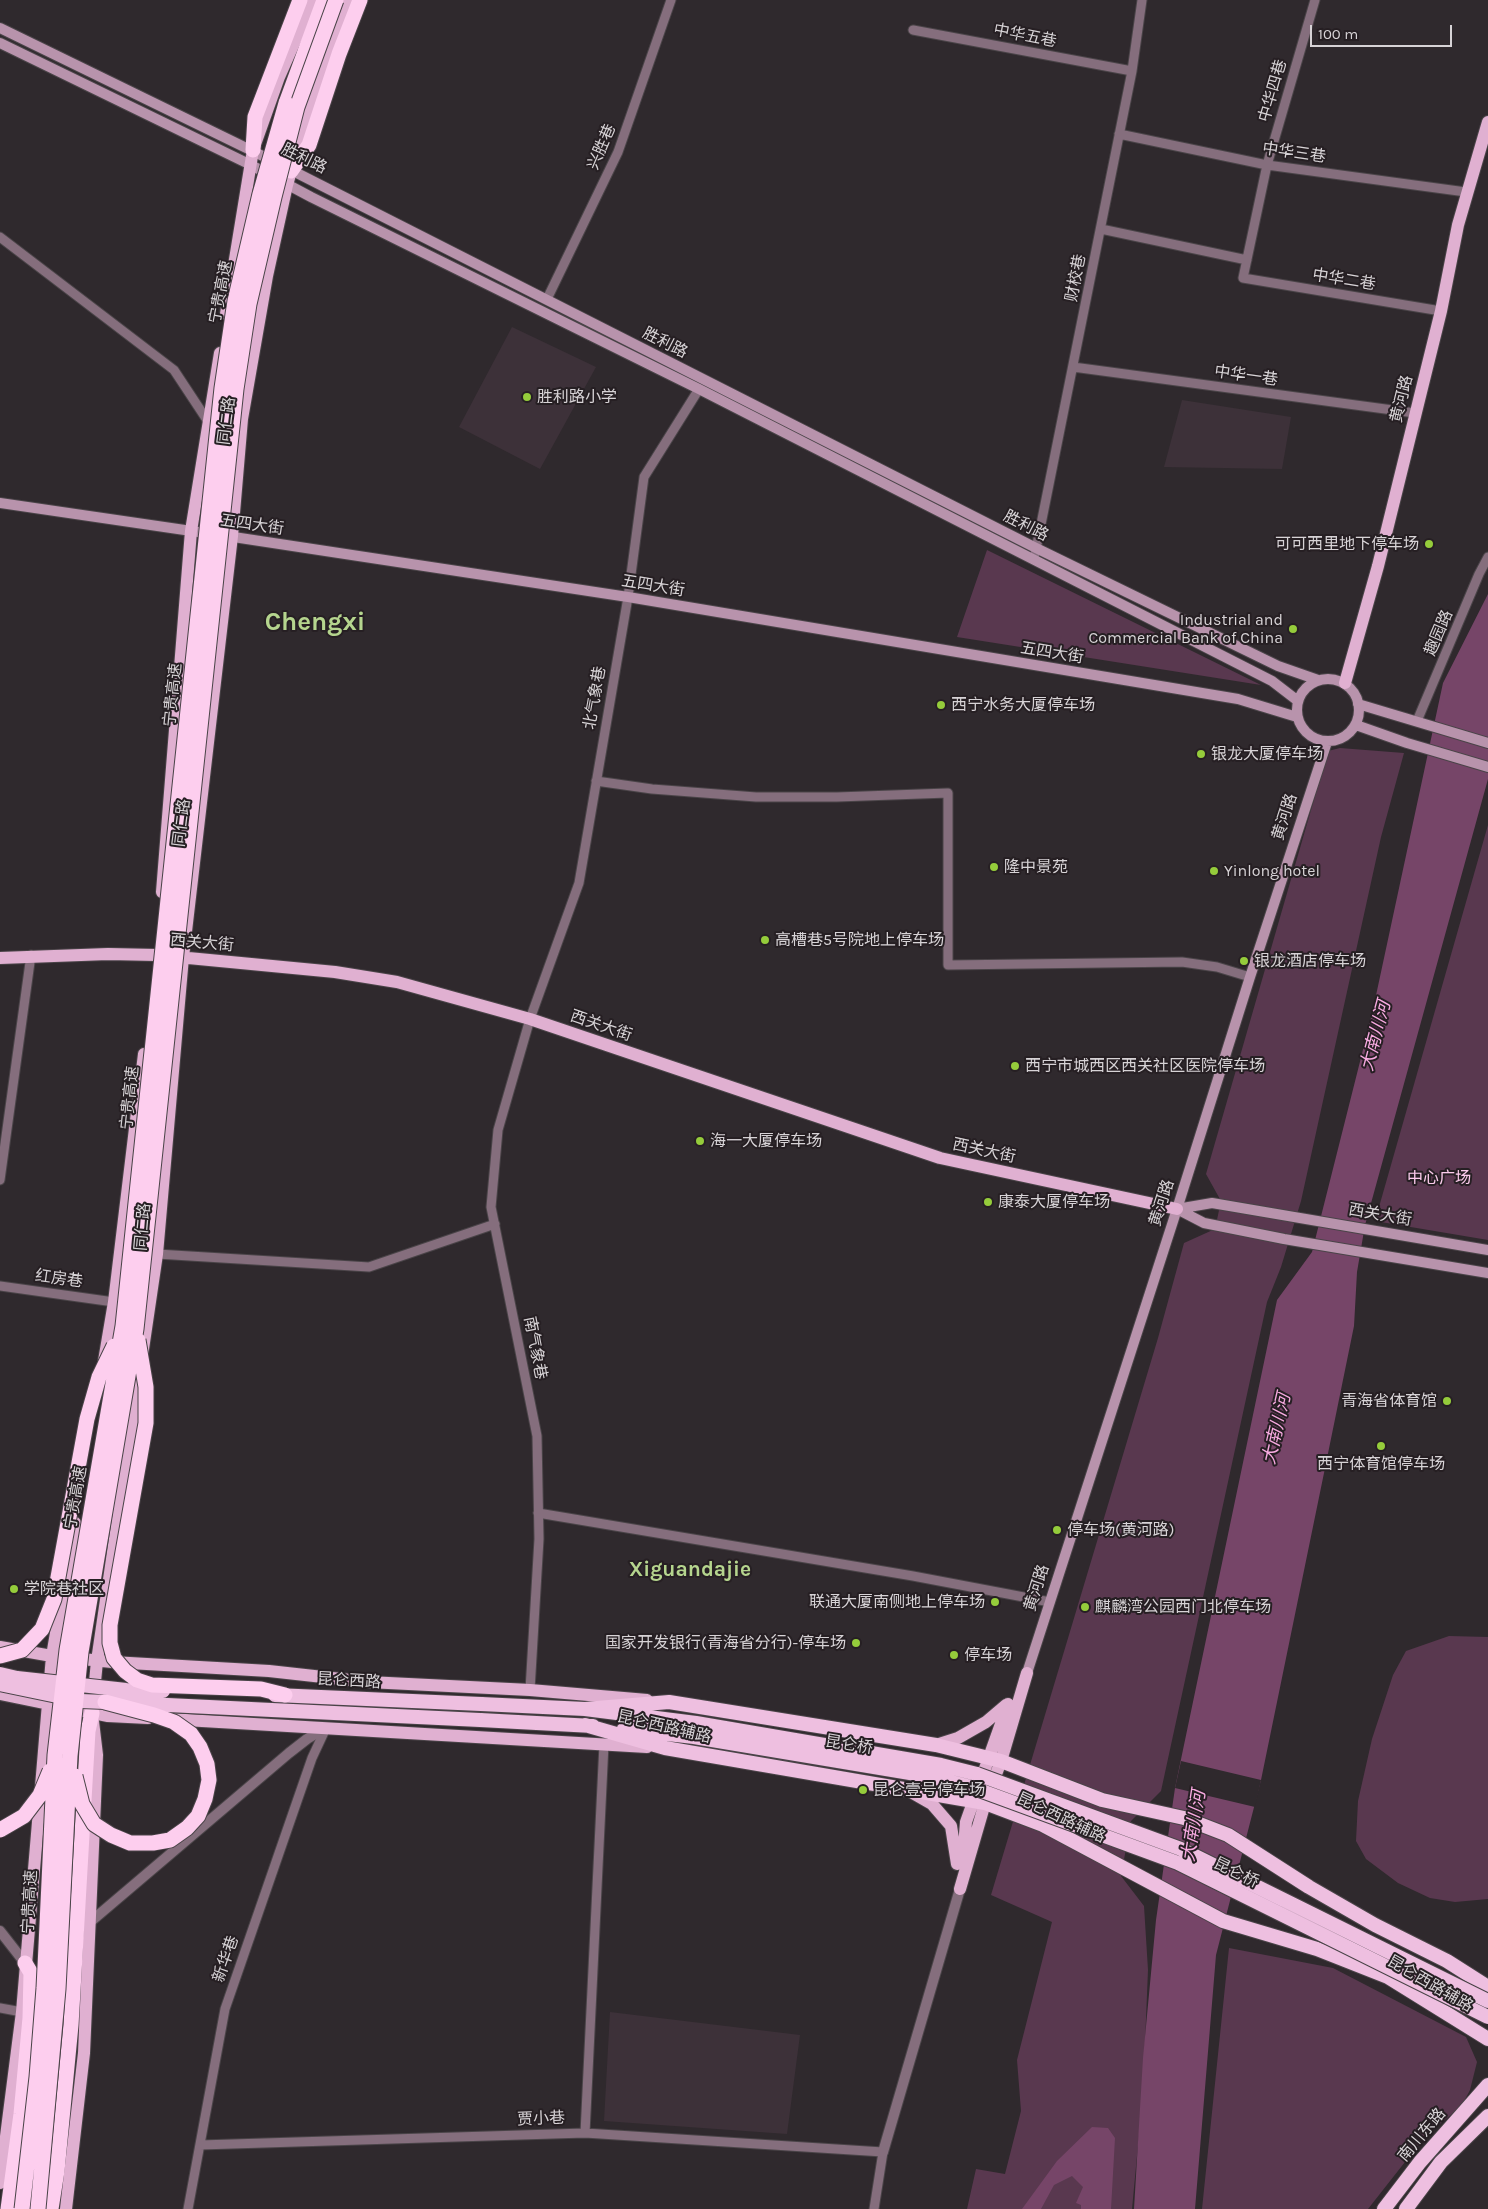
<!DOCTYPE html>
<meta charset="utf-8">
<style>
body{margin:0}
#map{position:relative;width:1488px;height:2209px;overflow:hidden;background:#2f292d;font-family:Karla,sans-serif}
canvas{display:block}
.scale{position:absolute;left:1310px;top:25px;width:142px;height:22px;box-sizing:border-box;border:2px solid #d7d3d6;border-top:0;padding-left:6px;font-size:15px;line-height:18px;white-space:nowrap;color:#d7d3d6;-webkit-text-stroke:4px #261f23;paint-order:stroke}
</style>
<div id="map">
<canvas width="1488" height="2209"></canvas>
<div class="scale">100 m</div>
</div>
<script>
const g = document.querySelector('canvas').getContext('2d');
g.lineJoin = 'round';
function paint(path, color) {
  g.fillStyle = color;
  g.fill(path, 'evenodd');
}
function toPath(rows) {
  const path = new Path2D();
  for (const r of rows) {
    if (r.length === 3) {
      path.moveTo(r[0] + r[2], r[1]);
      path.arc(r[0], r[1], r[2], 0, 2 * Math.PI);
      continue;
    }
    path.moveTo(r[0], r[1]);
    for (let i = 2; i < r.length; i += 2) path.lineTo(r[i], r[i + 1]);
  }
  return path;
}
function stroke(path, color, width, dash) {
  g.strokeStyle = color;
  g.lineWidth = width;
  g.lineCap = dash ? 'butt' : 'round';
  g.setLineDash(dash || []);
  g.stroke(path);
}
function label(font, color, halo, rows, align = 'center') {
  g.font = font + ' Karla,"Noto Sans SC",sans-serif';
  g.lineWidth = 4;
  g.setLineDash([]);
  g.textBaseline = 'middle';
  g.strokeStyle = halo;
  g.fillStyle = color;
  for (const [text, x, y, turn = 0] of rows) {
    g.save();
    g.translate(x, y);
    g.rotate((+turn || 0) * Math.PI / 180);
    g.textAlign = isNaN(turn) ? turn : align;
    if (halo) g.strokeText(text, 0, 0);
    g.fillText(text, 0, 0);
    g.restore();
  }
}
paint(toPath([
 [512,327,596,367,540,469,459,427],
 [1182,400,1291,417,1282,469,1164,467],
 [610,2012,800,2035,787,2134,604,2121]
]), '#3d3139');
paint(toPath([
 [987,550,1261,685,957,637],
 [1340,748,1404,753,1381,837,1301,1201,1281,1267,1267,1302,1161,1791,1131,1821,1121,1876,1144,1906,1148,1970,1143,2092,1132,2209,967,2209,976,2169,1005,2174,1021,2111,1017,2060,1052,1922,991,1895,1158,1338,1184,1243,1215,1229,1221,1201,1206,1174,1328,751],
 [1488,825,1488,1240,1375,1221],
 [1449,1636,1488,1637,1488,1899,1455,1902,1430,1898,1398,1883,1366,1859,1356,1841,1358,1801,1372,1739,1393,1675,1406,1651],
 [1229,1948,1333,1968,1466,2037,1477,2062,1470,2090,1461,2107,1427,2134,1368,2209,1202,2209]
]), '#59384f');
paint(toPath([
 [1488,594,1488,779,1365,1225,1357,1272,1354,1326,1324,1473,1261,1780,1216,1955,1195,2209,1134,2209,1143,2058,1156,1920,1175,1788,1277,1300,1312,1252,1372,1014,1443,683],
 [1092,2127,1108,2128,1115,2138,1111,2209,1081,2209,1081,2205,1076,2203,1083,2187,1072,2176,1054,2185,1041,2209,1022,2209,1057,2161]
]), '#764568');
paint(toPath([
 [1181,1761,1261,1780,1255,1807,1175,1788]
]), '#2f292d');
const minor = toPath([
 [1315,0,1267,165,1243,278,1441,311],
 [913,30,1132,71],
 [1119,134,1267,165,1466,192],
 [1101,229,1247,260],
 [0,237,174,370,209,423],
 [547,299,618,152,671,0],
 [1073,367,1415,413],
 [1035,554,1132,71,1142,0],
 [1417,721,1479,574,1488,557],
 [596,781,652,789,756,797,837,797,948,793,948,965,1182,962,1217,967,1250,977],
 [0,1180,31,955],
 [157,1254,369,1267,495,1224],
 [0,1286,114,1302],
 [538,1513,913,1576,1050,1602],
 [530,1690,539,1539,537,1436,491,1207,498,1130,530,1019,579,883,628,597,644,477,699,389],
 [0,2008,22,2012],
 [585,2133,604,1744],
 [200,2145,585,2133,883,2152,874,2209],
 [188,2209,225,2009,312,1758,326,1728]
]);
const tertiary = toPath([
 [89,1923,289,1753,307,1739,325,1728],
 [0,1931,25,1963],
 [883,2152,960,1889]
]);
const secondary = toPath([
 [0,28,275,162],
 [0,43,251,165,311,197,699,389,1272,681,1298,701],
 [287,168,1036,548,1278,666,1318,680],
 [0,503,212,534],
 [227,536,628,597,1238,699,1297,717],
 [1328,710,31],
 [1358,704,1488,743],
 [1356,725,1407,743,1488,767],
 [1177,1209,1204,1223,1284,1239,1488,1273],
 [1177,1209,1212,1203,1488,1250],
 [1027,1673,1177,1209,1250,977,1327,742]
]);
const primary = toPath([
 [226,314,253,150,279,77,313,0],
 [1345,683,1378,566,1441,311,1458,225,1488,122],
 [162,892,191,531,220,353],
 [0,958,108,954,157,955,335,972,397,982,530,1019,940,1158,1177,1209],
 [104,1361,114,1302,144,1054],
 [0,1647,52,1656,112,1662,269,1671,368,1682,530,1690,647,1700],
 [0,1694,108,1716,148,1718],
 [168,1719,647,1747],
 [936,1745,958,1738,986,1722,1006,1705],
 [911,1792,932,1804,951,1826,957,1864],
 [963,1859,966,1822,1008,1704],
 [960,1889,985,1803,1001,1761,1027,1673],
 [0,2183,22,2012,52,1656,75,1523],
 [66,2209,84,2053,97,1755,92,1713,97,1661,157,1254,183,957,232,536,242,419,267,276,287,185,312,97,349,0]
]);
const trunk = toPath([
 [481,1704,585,1709,696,1723,941,1765,977,1774],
 [585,1709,669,1702,936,1745,1001,1761,1102,1800,1184,1818,1228,1835,1309,1887,1375,1925,1447,1961,1488,1987],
 [480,1720,593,1726],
 [585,1725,665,1748,985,1803,1043,1825,1223,1921,1317,1949,1388,1977,1488,2039],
 [624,1729,694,1737,928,1776,971,1787],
 [1384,2209,1420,2162,1488,2085],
 [1406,2209,1441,2162,1488,2116]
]);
const motorway = toPath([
 [286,103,324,0],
 [253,150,255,117,300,0],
 [291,171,309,145,339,54,360,0],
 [8,2209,21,2114,30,2018,31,1973,25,1963],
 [51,2209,57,2171,71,2025,88,1731,92,1713]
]);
stroke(minor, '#4a4448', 11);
stroke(tertiary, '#4a4448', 12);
stroke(secondary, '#4a4448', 12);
stroke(primary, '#4a4448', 14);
stroke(trunk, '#4a4448', 16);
stroke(motorway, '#4a4448', 17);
stroke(minor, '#856e7d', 9);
stroke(tertiary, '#856e7d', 10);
stroke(secondary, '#b893ac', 10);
stroke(primary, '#e0b0d1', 12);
stroke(trunk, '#eebfe0', 14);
stroke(motorway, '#fdceee', 15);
const trunkBridge = toPath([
 [0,1674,17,1678,126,1690,163,1691],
 [0,1684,81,1701,105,1702,480,1720],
 [275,1695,481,1704],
 [977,1774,1181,1849,1488,2001],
 [971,1787,1178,1863,1488,2017]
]);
const motorwayBridge = toPath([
 [138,1340,146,1387,146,1423,110,1625,110,1643,114,1658,125,1671,137,1680,152,1685,261,1689,285,1695],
 [0,1656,22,1650,42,1629,54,1599,87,1419,99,1377,114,1346],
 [75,1776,82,1804,94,1824,111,1835,130,1843,153,1843,170,1840,187,1828,198,1816,205,1799,209,1780,207,1764,200,1747,191,1734,174,1722,154,1715,105,1702],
 [0,1830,24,1816,40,1795,50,1771],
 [22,2209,37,2077,44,1988,55,1755,67,1650,123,1326,222,388,235,301,260,194,286,103],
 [38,2209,58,1989,70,1756,81,1652,136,1329,236,389,249,304,274,197,297,107,336,0]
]);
stroke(trunkBridge, '#4a4448', 16, []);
stroke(motorwayBridge, '#4a4448', 17, []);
stroke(trunkBridge, '#eebfe0', 14);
stroke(motorwayBridge, '#fdceee', 15);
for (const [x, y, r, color] of [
 [527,397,5,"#95cc3b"],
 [1429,544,5,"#95cc3b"],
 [1293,629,5,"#95cc3b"],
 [941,705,5,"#95cc3b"],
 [1201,754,5,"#95cc3b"],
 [994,867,5,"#95cc3b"],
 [1214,871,5,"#95cc3b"],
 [765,940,5,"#95cc3b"],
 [1244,961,5,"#95cc3b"],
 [1015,1066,5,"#95cc3b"],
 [700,1141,5,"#95cc3b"],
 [988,1202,5,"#95cc3b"],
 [1447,1401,5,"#95cc3b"],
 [1381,1446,5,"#95cc3b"],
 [1057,1530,5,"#95cc3b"],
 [14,1589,5,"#95cc3b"],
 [995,1602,5,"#95cc3b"],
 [1085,1607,5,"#95cc3b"],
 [856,1643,5,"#95cc3b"],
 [954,1655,5,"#95cc3b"],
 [863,1790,5,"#95cc3b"]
]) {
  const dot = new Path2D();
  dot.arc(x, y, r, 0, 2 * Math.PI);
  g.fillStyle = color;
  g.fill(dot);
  stroke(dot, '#261f23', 2);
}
label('16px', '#d7d3d6', '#261f23', [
 ["中华五巷",1025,36,11],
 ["中华四巷",1273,91,-74],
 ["兴胜巷",602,147,-67],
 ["中华三巷",1294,153,8],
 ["胜利路",304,159,26],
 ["财校巷",1076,278,-79],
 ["中华二巷",1344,280,9],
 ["宁贵高速",221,292,-79],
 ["胜利路",665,343,27],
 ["中华一巷",1246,376,8],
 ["黄河路",1402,399,-76],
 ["同仁路",227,421,-83],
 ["五四大街",252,525,8],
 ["胜利路",1026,526,27],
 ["五四大街",653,586,9],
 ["趣园路",1439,633,-67],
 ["五四大街",1052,653,9],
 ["宁贵高速",173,695,-84],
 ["北气象巷",595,698,-80],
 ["黄河路",1285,817,-72],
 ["同仁路",182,823,-83],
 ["西关大街",202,943,5],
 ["西关大街",601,1026,19],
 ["宁贵高速",130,1098,-84],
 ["西关大街",984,1151,12],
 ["黄河路",1162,1203,-72],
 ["西关大街",1380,1215,10],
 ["同仁路",143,1227,-85],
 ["红房巷",59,1279,8],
 ["南气象巷",535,1348,79],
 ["宁贵高速",76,1498,-80],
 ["黄河路",1037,1588,-72],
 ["昆仑西路",349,1681,3],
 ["昆仑西路辅路",664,1727,13],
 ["昆仑桥",849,1745,9],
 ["昆仑西路辅路",1061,1818,25],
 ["昆仑桥",1236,1873,26],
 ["宁贵高速",30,1902,-87],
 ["新华巷",226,1959,-71],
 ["昆仑西路辅路",1430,1984,30],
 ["贾小巷",541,2119,-2],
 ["南川东路",1422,2135,-50]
]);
label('16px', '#d7d3d6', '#261f23', [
 ["胜利路小学",537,397],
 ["可可西里地下停车场",1419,544,"right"],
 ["Industrial and",1283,620,"right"],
 ["Commercial Bank of China",1283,638,"right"],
 ["西宁水务大厦停车场",951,705],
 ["银龙大厦停车场",1211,754],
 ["隆中景苑",1004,867],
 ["Yinlong hotel",1224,871],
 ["高槽巷5号院地上停车场",775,940],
 ["银龙酒店停车场",1254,961],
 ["西宁市城西区西关社区医院停车场",1025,1066],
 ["海一大厦停车场",710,1141],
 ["康泰大厦停车场",998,1202],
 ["青海省体育馆",1437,1401,"right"],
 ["西宁体育馆停车场",1381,1464,"center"],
 ["停车场(黄河路)",1067,1530],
 ["学院巷社区",24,1589],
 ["联通大厦南侧地上停车场",985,1602,"right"],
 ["麒麟湾公园西门北停车场",1095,1607],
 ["国家开发银行(青海省分行)-停车场",846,1643,"right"],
 ["停车场",964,1655],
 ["昆仑壹号停车场",873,1790]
], 'left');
label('16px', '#fbcbec', '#261f23', [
 ["中心广场",1439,1178]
]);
label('italic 18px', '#f8aae1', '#261f23', [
 ["大南川河",1376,1036,-75],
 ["大南川河",1277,1429,-77],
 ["大南川河",1194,1826,-81]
]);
label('bold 21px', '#b5d58e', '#261f23', [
 ["Xiguandajie",690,1570]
]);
label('bold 26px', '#b5d58e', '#261f23', [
 ["Chengxi",315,623]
]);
</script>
